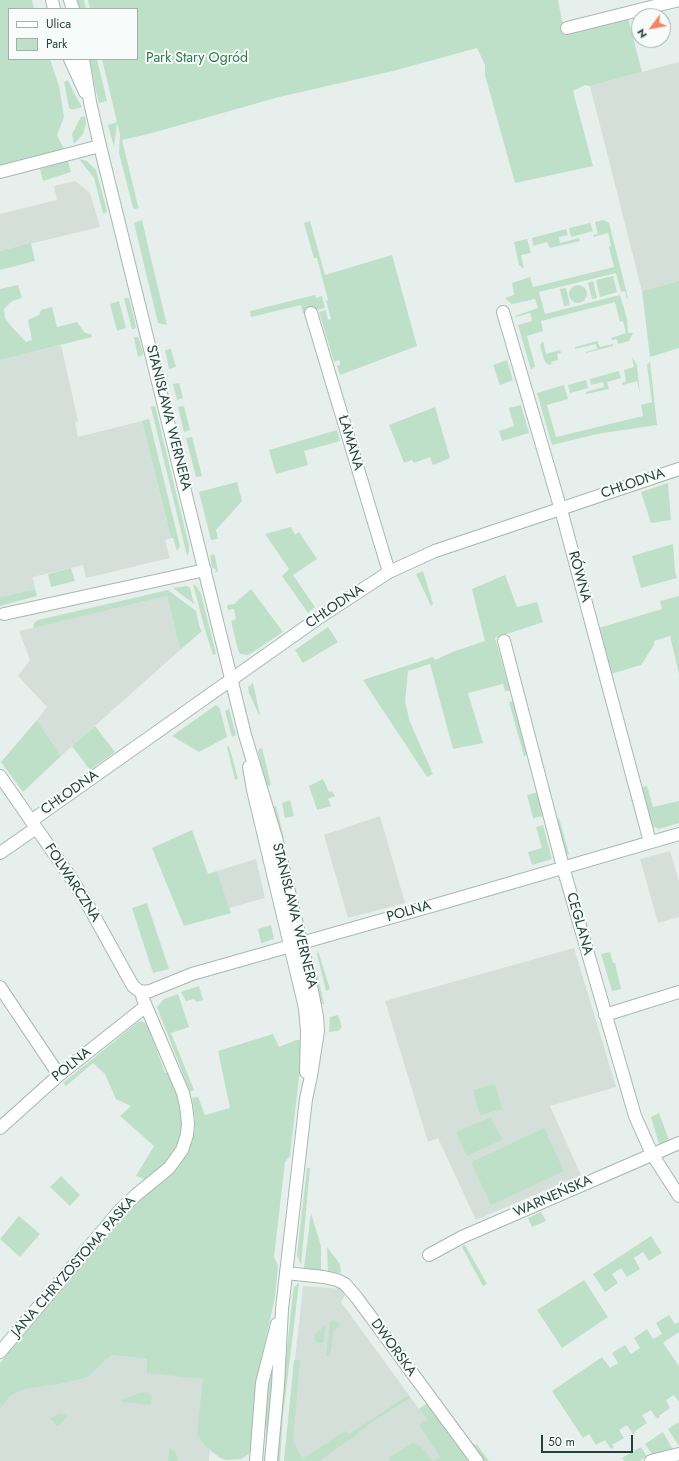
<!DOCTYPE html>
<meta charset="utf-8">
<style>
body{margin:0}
#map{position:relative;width:679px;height:1461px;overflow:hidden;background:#e6efeb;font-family:Jost,sans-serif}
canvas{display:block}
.legend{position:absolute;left:8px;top:8px;width:130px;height:52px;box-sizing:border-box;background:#f7fbf9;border:1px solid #a3b1ad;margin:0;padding:5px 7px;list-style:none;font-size:12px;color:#24423a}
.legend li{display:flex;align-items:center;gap:8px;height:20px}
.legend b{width:20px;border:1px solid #a3b1ad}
.north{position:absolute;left:631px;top:8px;width:40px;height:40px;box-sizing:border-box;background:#f7fbf9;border:1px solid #a3b1ad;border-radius:50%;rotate:238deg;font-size:11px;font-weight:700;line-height:16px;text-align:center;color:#24423a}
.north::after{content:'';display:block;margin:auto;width:14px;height:18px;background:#f4845f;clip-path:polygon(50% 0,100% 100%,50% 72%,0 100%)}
.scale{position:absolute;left:541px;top:1435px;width:92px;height:18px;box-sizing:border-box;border:2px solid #24423a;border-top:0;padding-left:5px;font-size:12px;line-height:14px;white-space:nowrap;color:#24423a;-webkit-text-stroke:3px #f7fbf9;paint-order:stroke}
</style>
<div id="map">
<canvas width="679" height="1461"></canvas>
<ul class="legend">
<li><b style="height:5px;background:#fff"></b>Ulica</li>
<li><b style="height:11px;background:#bfe0c8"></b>Park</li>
</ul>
<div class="north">N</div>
<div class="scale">50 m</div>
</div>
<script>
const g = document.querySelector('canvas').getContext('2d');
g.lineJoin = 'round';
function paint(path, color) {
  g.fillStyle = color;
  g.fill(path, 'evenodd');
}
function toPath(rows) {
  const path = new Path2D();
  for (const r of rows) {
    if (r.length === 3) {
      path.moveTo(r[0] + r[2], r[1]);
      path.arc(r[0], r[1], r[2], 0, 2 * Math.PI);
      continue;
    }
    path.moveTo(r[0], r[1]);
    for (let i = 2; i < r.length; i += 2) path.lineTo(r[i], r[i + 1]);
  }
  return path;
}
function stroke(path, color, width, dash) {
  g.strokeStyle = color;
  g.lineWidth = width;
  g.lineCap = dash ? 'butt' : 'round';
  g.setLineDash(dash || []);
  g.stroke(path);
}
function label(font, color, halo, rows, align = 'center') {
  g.font = font + ' Jost,sans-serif';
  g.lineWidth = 4;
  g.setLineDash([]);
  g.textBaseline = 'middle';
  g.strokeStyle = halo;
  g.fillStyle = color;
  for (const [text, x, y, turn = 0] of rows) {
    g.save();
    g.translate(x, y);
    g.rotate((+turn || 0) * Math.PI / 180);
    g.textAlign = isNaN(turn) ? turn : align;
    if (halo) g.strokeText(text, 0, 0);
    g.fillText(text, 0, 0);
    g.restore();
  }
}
paint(toPath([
 [679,62,679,281,642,291,590,86],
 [75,181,90,193,100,227,0,251,0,214,57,200,54,186],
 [61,345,78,421,75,422,78,437,142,421,171,538,165,540,170,558,86,578,83,565,33,577,35,589,0,597,0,360],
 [167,596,180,650,61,756,37,720,47,707,18,676,30,660,19,631],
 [380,816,405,903,348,918,324,835],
 [670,851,679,881,679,917,658,923,640,859],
 [256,859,265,898,229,908,217,871],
 [574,948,616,1087,550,1106,581,1175,476,1220,438,1138,428,1142,385,1001],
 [303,1286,344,1289,345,1294,341,1302,427,1420,448,1461,284,1461],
 [112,1355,148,1359,208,1374,210,1450,209,1461,0,1461,0,1409,9,1396,25,1389,88,1377]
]), '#d4dfda');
paint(toPath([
 [0,0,32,0,34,9,9,9,9,59,50,59,59,86,64,117,57,135,64,149,0,166],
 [75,0,84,0,86,9,77,9],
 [88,0,558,0,562,21,566,26,568,34,628,18,642,72,590,86,585,85,573,91,593,166,515,183,485,75,485,65,477,48,393,71,279,97,152,133,122,140,138,206,139,208,135,209,133,208,119,153,120,134,117,123,114,147,108,125,117,122,102,59,137,59,137,9,90,9],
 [88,59,97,59,107,101,99,103],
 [68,80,75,95,82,107,72,110,69,108,64,82],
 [85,116,86,124,83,134,74,144,72,134,81,117],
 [79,159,87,161,96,170,107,211,105,213,103,213,94,178],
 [68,161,71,172,43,181,40,169],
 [142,220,151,259,167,325,158,323,134,223],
 [603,220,609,223,628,298,627,299,625,291,621,292,616,273,539,292,545,314,620,295,627,319,628,333,633,333,629,341,618,344,617,339,612,340,611,338,626,333,623,321,620,322,615,302,541,321,543,331,527,336,535,366,531,370,518,325,532,321,530,313,516,317,515,316,538,308,535,299,512,304,507,300,505,298,514,295,512,283,530,277,533,287,614,267,609,247,611,246,608,233,594,237,593,235,598,234,595,222],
 [310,221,325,275,392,255,417,346,340,375,337,366,340,365,340,362,339,360,334,362,319,312,326,310,328,320,331,319,326,301,328,300,317,258,314,258,304,223],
 [590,223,593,231,571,237,569,228],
 [566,229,568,235,559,237,560,243,579,238,580,241,550,248,547,242,533,246,532,238],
 [527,239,531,253,521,255,524,268,523,268,519,265,514,242],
 [31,243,35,261,0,270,0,251],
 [613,276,617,292,600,297,596,280],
 [593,281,597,298,592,299,588,283],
 [679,281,679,348,650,357,642,291],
 [18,285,22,298,12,301,4,309,5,318,11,326,26,342,32,340,28,320,39,315,41,310,52,307,57,327,77,322,85,333,91,334,92,337,0,360,0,289],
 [578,294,9],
 [566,288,570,305,564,306,560,289],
 [315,295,316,298,322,296,325,308,303,313,301,305,251,317,250,311],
 [124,298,129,298,136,327,134,329,132,329],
 [119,301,126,328,117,331,110,304],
 [134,337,137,337,139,338,143,354,141,356,138,357],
 [543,341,546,354,560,350,561,353,557,354,558,360,551,362,552,365,547,364,544,360,540,345],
 [597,341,600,347,613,344,613,346,586,353,586,352,597,349,596,344,575,349,575,347],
 [171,349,176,367,169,369,165,350],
 [632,357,637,365,640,394,637,381,623,385,622,383,626,381,624,370,634,367],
 [507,360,513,380,500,385,493,365],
 [650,362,657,425,597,434,552,445,537,393,564,385,568,399,547,405,556,437,643,416,641,405,652,402,647,365],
 [619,371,621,378,607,382,609,389,586,394,586,392,604,387,603,382,591,385,590,379],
 [586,380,588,388,570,393,568,385],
 [179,383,183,398,177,400,173,384],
 [521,405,529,433,502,441,499,431,514,426,509,408],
 [155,406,189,546,189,552,187,556,151,407],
 [184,406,190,430,184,432,178,407],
 [435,407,450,458,433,465,430,457,414,463,412,460,404,463,389,425],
 [149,419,180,546,177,551,173,538,171,538,142,421],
 [337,430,340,441,304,451,308,465,276,474,269,450],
 [192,437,202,476,196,477,186,438],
 [237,482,242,501,216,530,218,539,211,540,199,492],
 [668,483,671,520,651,523,641,492],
 [291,527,295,535,299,532,317,559,293,575,315,607,308,613,282,576,289,569,265,534],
 [673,544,675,571,677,578,641,588,632,556],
 [212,554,213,554,215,556,218,571,214,573,216,570,212,567,210,556],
 [71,568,75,581,51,587,48,574],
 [423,571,433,604,431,606,416,574],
 [505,575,517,607,537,602,543,622,495,638,510,691,505,691,503,684,468,693,483,743,453,749,430,664,408,671,405,702,410,722,433,774,427,777,363,680,433,657,435,660,452,652,485,641,472,589],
 [193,584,197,587,201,594,216,654,213,655,205,630],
 [187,586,190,588,194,604,173,588],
 [35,589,37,596,0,606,0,597],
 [251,589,283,632,250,654,247,655,240,654,238,650,231,621,236,619,234,609,228,610,227,605,234,604],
 [168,590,196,611,200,628,202,631,180,650,167,596,33,628,34,623,38,620],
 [679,596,679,674,670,636,654,641,654,645,641,665,611,674,599,628,662,609,660,601],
 [328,627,338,642,303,663,295,650],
 [253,683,260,715,259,715,249,693,248,687],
 [513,701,527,755,524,756,509,702],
 [216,705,220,709,227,737,199,752,172,736],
 [229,709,236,735,232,737,225,711],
 [37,720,61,756,23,792,1,762],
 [95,726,115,752,90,770,72,746],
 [229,746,238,779,235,780,227,747],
 [262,748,271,785,268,786,266,783,258,752,259,749],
 [323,779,329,792,332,791,335,796,328,799,331,806,317,810,309,786],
 [647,786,653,807,679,801,679,823,659,829,652,826,642,787],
 [538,792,544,816,533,818,527,795],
 [290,800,294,816,285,818,282,803],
 [274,806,276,806,284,838,281,839,272,808],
 [559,818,569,854,565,855,556,821],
 [543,825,552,859,532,865,528,852,542,848,536,827],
 [192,830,208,874,217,871,231,913,184,926,152,848],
 [293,886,295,886,306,931,302,927],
 [147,903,169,969,153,973,132,908],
 [271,925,274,939,261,943,258,929],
 [318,951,330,989,326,991,317,954],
 [610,952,613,963,615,963,621,989,612,991,601,954],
 [311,967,316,968,324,1004,320,1004],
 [199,986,203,1000,196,1002,194,999,186,1001,181,992],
 [178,994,189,1027,171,1033,194,1090,190,1092,157,1007,164,999],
 [338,1015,342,1027,338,1031,329,1032,330,1017],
 [141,1021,145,1023,148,1026,165,1073,173,1072,185,1117,179,1145,169,1162,147,1180,136,1176,154,1146,120,1116,131,1106,116,1099,105,1074,93,1063,66,1086,63,1083,138,1022],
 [273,1034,279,1047,296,1040,300,1040,303,1042,290,1156,285,1162,274,1257,278,1265,275,1297,257,1379,251,1447,249,1454,241,1459,226,1460,220,1458,210,1450,202,1442,197,1434,203,1379,147,1373,147,1359,112,1355,88,1377,59,1384,25,1389,10,1396,0,1409,0,1363,124,1213,168,1176,180,1164,187,1152,192,1141,195,1130,195,1119,192,1098,198,1097,205,1115,230,1108,218,1051],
 [495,1084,502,1109,480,1115,473,1090],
 [659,1113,669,1140,659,1144,651,1117],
 [491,1117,502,1140,467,1156,456,1132],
 [544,1128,564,1171,491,1205,471,1162],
 [307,1168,310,1168,301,1265,297,1255],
 [61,1176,80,1195,70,1206,50,1187],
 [541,1212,546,1221,532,1227,528,1218],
 [311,1213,321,1246,321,1271,304,1268],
 [19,1216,40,1234,20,1257,0,1239],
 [651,1236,662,1253,649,1261,643,1252,634,1258,640,1269,627,1277,621,1268,612,1274,618,1283,605,1292,593,1274],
 [465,1245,487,1284,483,1286,463,1249,462,1246],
 [327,1247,340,1264,341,1273,328,1272],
 [584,1280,608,1317,562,1348,537,1310],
 [299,1283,283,1416,280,1461,275,1461,293,1293,294,1287],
 [669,1315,675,1324,679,1322,679,1332,663,1343,679,1366,679,1402,674,1395,666,1400,670,1408,659,1416,660,1417,657,1419,651,1410,642,1415,647,1423,635,1431,636,1432,633,1434,627,1425,619,1430,624,1438,612,1445,614,1447,611,1449,605,1440,596,1445,589,1434,583,1438,552,1391,602,1357,610,1368,618,1363,612,1353,625,1345,631,1354,640,1348,634,1338,647,1329,653,1339,662,1334,656,1323],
 [334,1320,337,1321,340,1325,334,1330,330,1356,326,1356,330,1322],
 [326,1325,323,1343,317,1343,314,1338,316,1333],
 [275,1348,268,1436,266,1436,265,1409,267,1391],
 [294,1360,300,1360,293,1441,302,1459,345,1431,349,1434,409,1395,410,1398,373,1421,355,1436,319,1461,284,1461],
 [148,1392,152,1397,150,1405,123,1402,122,1400,139,1393],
 [427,1403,468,1460,466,1461,434,1461,440,1457,419,1425,427,1420,419,1409],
 [59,1414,66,1415,68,1417,57,1426,50,1418],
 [679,1422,679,1446,668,1429],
 [663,1432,673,1450,654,1455,652,1454,645,1444],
 [412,1443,419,1445,424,1450,432,1461,389,1461,390,1457],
 [472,1444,477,1445,489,1461,483,1461,471,1445],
 [170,1447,175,1452,178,1461,168,1461],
 [641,1447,646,1455,646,1457,639,1461,624,1461,622,1458]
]), '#bfe0c8');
const minor = toPath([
 [567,28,679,0],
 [0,172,100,146],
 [503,312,563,517,650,842],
 [311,313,389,572],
 [4,614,205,570],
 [504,641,563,867,635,1116,652,1154,679,1196],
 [0,776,69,875,88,905,129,979,133,986,138,990,143,992,150,991,192,974,442,903,679,834],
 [31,821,317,619,389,572,435,551,679,469],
 [0,853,36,828],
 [0,987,59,1075],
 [605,1015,679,992],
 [0,1128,59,1075,146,1006],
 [429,1255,462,1237,679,1143],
 [286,1273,324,1277,337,1280,345,1284,357,1298,477,1461],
 [0,1352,121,1209,136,1195,169,1168,182,1150,187,1135,188,1123,186,1106,183,1093,143,999,141,991],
 [651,1461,679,1454]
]);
const tertiary = toPath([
 [52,0,54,9],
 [70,0,73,9],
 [70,59,85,92],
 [83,59,90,102,100,146,245,735,276,838,308,971,317,1016,318,1031,311,1076,306,1099,282,1309,278,1385,271,1461],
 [249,767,253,790,305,1008,307,1031,306,1072],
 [256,1461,262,1383,277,1324]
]);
stroke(minor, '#a8b8b2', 14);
stroke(tertiary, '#a8b8b2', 14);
stroke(minor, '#fff', 12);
stroke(tertiary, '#fff', 12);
label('14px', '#2d7a4b', '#f7fbf9', [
 ["Park Stary Ogród",197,59]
]);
label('14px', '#24423a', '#f7fbf9', [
 ["STANISŁAWA WERNERA",168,418,76],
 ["ŁAMANA",350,443,73],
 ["CHŁODNA",633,484,-19],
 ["RÓWNA",579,577,75],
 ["CHŁODNA",335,607,-34],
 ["CHŁODNA",70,793,-35],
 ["FOLWARCZNA",72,883,57],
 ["POLNA",409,912,-16],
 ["STANISŁAWA WERNERA",294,916,76],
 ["CEGLANA",579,924,74],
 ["POLNA",72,1065,-39],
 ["WARNEŃSKA",553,1197,-24],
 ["JANA CHRYZOSTOMA PASKA",74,1267,-49],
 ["DWORSKA",393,1348,54]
]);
</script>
